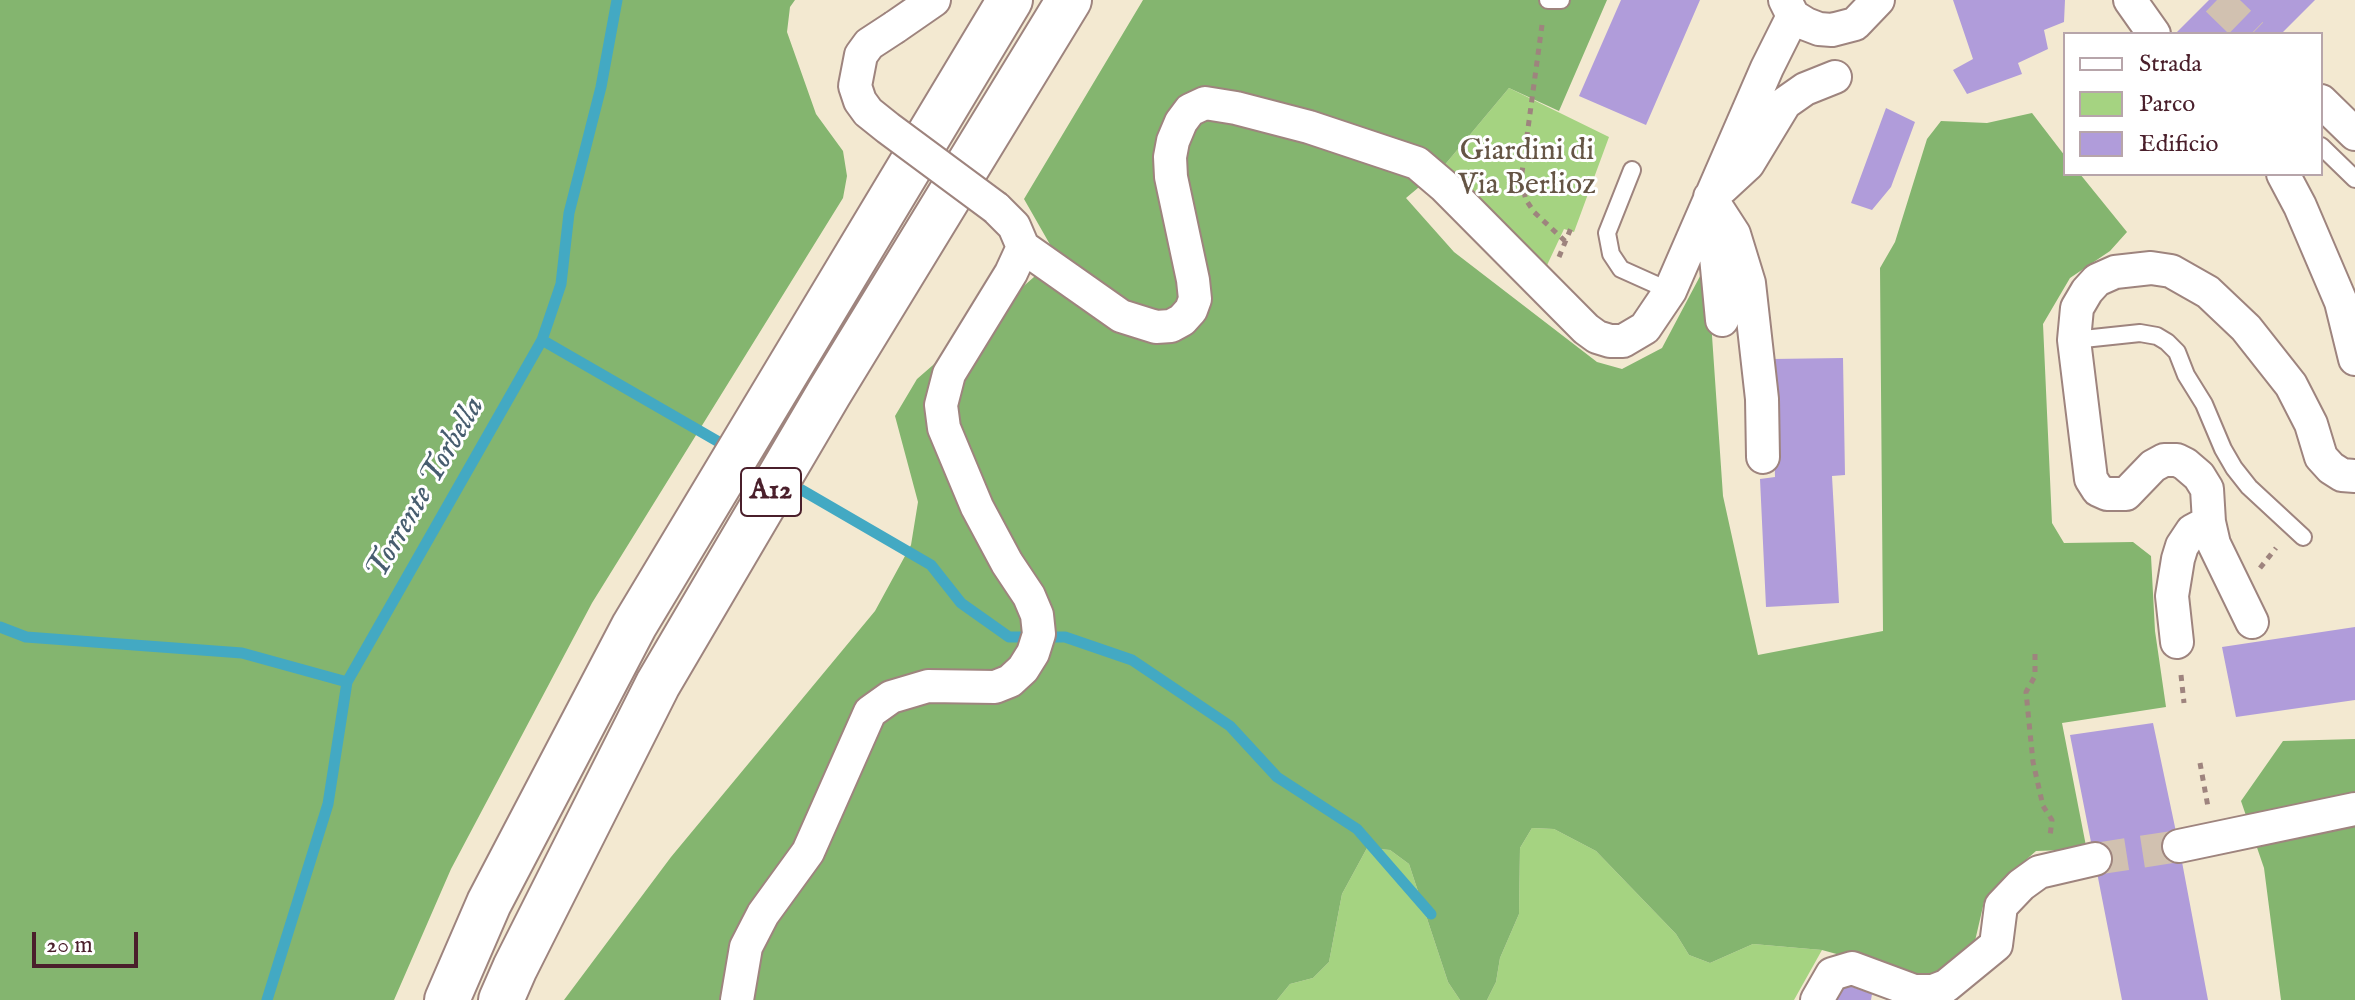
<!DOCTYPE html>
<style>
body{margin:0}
#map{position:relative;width:2355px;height:1000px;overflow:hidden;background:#f3e9d1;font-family:"IM FELL English",serif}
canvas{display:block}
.legend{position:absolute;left:2063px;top:32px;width:260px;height:144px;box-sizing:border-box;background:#fff;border:2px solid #b7a5aa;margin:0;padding:10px 14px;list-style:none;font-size:24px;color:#4a1f2b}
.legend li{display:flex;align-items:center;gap:16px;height:40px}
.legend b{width:40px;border:2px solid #b7a5aa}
.scale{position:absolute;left:32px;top:932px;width:106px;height:36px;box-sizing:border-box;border:4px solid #4a1f2b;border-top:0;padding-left:10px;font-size:24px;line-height:28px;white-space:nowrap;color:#4a1f2b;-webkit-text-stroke:6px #fff;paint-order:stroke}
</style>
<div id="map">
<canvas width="2355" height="1000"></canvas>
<ul class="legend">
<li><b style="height:10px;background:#fff"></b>Strada</li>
<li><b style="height:22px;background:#a5d381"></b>Parco</li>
<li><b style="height:22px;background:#b09cda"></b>Edificio</li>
</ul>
<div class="scale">20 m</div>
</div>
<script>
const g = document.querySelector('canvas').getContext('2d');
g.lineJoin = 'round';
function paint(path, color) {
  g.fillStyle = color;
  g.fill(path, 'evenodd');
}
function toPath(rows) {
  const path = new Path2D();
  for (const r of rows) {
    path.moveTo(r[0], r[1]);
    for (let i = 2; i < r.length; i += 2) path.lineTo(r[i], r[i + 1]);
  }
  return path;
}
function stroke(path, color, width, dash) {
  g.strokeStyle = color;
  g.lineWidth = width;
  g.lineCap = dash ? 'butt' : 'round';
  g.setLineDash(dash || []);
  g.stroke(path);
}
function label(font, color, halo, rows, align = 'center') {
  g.font = font + ' "IM FELL English",serif';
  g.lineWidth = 6;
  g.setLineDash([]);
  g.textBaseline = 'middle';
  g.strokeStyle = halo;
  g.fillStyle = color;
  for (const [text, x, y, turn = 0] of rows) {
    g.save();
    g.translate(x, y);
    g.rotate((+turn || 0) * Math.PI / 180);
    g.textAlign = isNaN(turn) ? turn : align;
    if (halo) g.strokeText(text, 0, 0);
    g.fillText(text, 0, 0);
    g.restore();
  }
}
paint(toPath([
 [1509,88,1609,137,1574,232,1564,229,1541,278,1443,167],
 [1532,828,1554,829,1596,851,1676,934,1689,955,1710,963,1753,944,1822,950,1794,1000,1487,1000,1496,982,1500,958,1519,914,1520,848],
 [1367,848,1390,850,1409,864,1448,982,1460,1000,1277,1000,1290,984,1313,978,1329,962,1342,894]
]), '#a5d381');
paint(toPath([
 [0,0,795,0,790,7,787,32,816,114,843,151,847,176,843,198,592,603,451,869,394,1000,0,1000],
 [1143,0,1607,0,1559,111,1509,88,1443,167,1406,198,1454,252,1597,362,1622,369,1662,348,1707,263,1723,496,1758,655,1883,631,1880,268,1895,242,1927,139,1941,121,1987,123,2032,113,2065,156,2065,174,2080,174,2127,232,2110,251,2070,278,2043,324,2052,523,2064,543,2133,542,2151,556,2155,631,2166,707,2062,723,2086,846,2065,850,2036,851,2010,874,1984,902,1975,941,1954,974,1928,979,1822,950,1753,944,1710,963,1689,955,1676,934,1596,851,1554,829,1532,828,1520,848,1519,914,1500,958,1496,982,1487,1000,1460,1000,1448,982,1409,864,1390,850,1367,848,1342,894,1329,962,1313,978,1290,984,1277,1000,564,1000,671,857,875,611,911,545,918,502,895,416,917,379,1034,277,1052,248,1024,199],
 [2355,739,2355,1000,2281,1000,2264,868,2241,801,2283,741]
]), '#84b56f');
stroke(toPath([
 [542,340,731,449],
 [788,482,931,565,961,603,1009,637,1065,637,1132,660,1230,726,1277,777,1357,829,1431,914],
 [0,627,26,637,242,653,347,682],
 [267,1000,328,804,347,682,542,340,561,284,569,213,601,87,617,0]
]), '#43a9c3', 11);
paint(toPath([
 [1621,0,1700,0,1646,125,1579,96],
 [1953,0,2065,0,2064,22,2044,30,2048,49,2018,63,2022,74,1967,94,1953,70,1973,59],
 [2209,0,2315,0,2281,34,2175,34],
 [1886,108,1915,122,1891,187,1872,210,1851,203],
 [1843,358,1845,475,1832,476,1839,603,1766,607,1760,479,1775,477,1772,359],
 [2355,627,2355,700,2236,717,2222,647],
 [2153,723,2179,846,2208,1000,2122,1000,2070,735],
 [1844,984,1872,994,1871,1000,1834,1000]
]), '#b09cda');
stroke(toPath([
 [2217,0,2252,34],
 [2095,859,2179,846]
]), '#d1c1b0', 32, [32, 16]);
const lane = toPath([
 [1548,0,1561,0],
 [2321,146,2355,179],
 [1632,170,1607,233,1611,254,1621,269,1670,291],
 [2074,340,2140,333,2157,336,2167,342,2177,352,2186,375,2204,404,2223,449,2234,468,2249,487,2303,537]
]);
const street = toPath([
 [1785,0,1793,16,1806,24,1819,29,1832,30,1855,24,1878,0],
 [2130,0,2154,34],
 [895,27,934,0],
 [2321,101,2355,134],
 [2283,174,2300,206,2341,302,2355,359],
 [1722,188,1748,164,1785,103,1805,89,1835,77],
 [1710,197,1734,234,1749,283,1762,399,1763,457],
 [1711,204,1722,320],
 [996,208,1014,226,1023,247,1121,316,1156,327,1171,326,1182,320,1191,310,1195,299,1193,280,1171,177,1170,157,1173,141,1181,122,1190,110,1205,103,1236,108,1309,127,1417,163,1444,186,1586,329,1597,337,1610,341,1623,341,1645,328,1670,291,1767,68,1793,16],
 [2252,622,2214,544,2209,522,2207,489,2199,476,2185,464,2177,460,2164,460,2153,466,2126,494,2107,494,2098,490,2091,479,2074,340,2077,308,2087,291,2097,280,2115,272,2151,268,2171,271,2208,292,2246,328,2291,385,2311,424,2321,457,2331,468,2342,475,2355,476],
 [2177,642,2172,596,2178,559,2182,546,2192,531,2209,522],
 [2179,846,2355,809],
 [737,1000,746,947,763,914,808,852,870,712,891,697,928,686,995,687,1010,681,1023,669,1033,653,1039,634,1037,615,1029,596,1007,563,977,507,944,428,941,405,949,374,1011,273,1023,247],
 [1817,1000,1832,974,1852,968,1914,991,1933,991,1946,986,1996,945,2001,906,2021,885,2039,872,2095,859]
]);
const highway = toPath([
 [447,1000,489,903,634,626,1010,0],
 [501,1000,515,968,658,684,829,393,1069,0]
]);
stroke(lane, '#9e847e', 20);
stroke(street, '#9e847e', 36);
stroke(highway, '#9e847e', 48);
stroke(toPath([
 [1542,25,1521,180,1526,200,1534,212,1565,241],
 [1559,257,1571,228],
 [2260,568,2276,548],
 [2035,654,2035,676,2026,692,2033,762,2043,806,2052,820,2050,836],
 [2181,675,2184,703],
 [2200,763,2208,807]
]), '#9e847e', 5, [6, 6]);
stroke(lane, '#fff', 16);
stroke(street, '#fff', 32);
stroke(highway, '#fff', 44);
const streetBridge = toPath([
 [895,27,869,44,861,55,855,86,860,101,868,112,888,128,996,208]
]);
stroke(streetBridge, '#9e847e', 36, []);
stroke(streetBridge, '#fff', 32);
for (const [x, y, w] of [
 [771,492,60]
]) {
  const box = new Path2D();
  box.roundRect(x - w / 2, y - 24, w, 48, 6);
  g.fillStyle = '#fff';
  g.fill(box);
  stroke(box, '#4a1f2b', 2);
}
label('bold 28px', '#4a1f2b', null, [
 ["A12",771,492]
]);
label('30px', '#655545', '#fff', [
 ["Giardini di",1527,153],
 ["Via Berlioz",1527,187]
]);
label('italic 32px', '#475d6f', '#fff', [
 ["Torrente Torbella",427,489,-60]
]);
</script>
